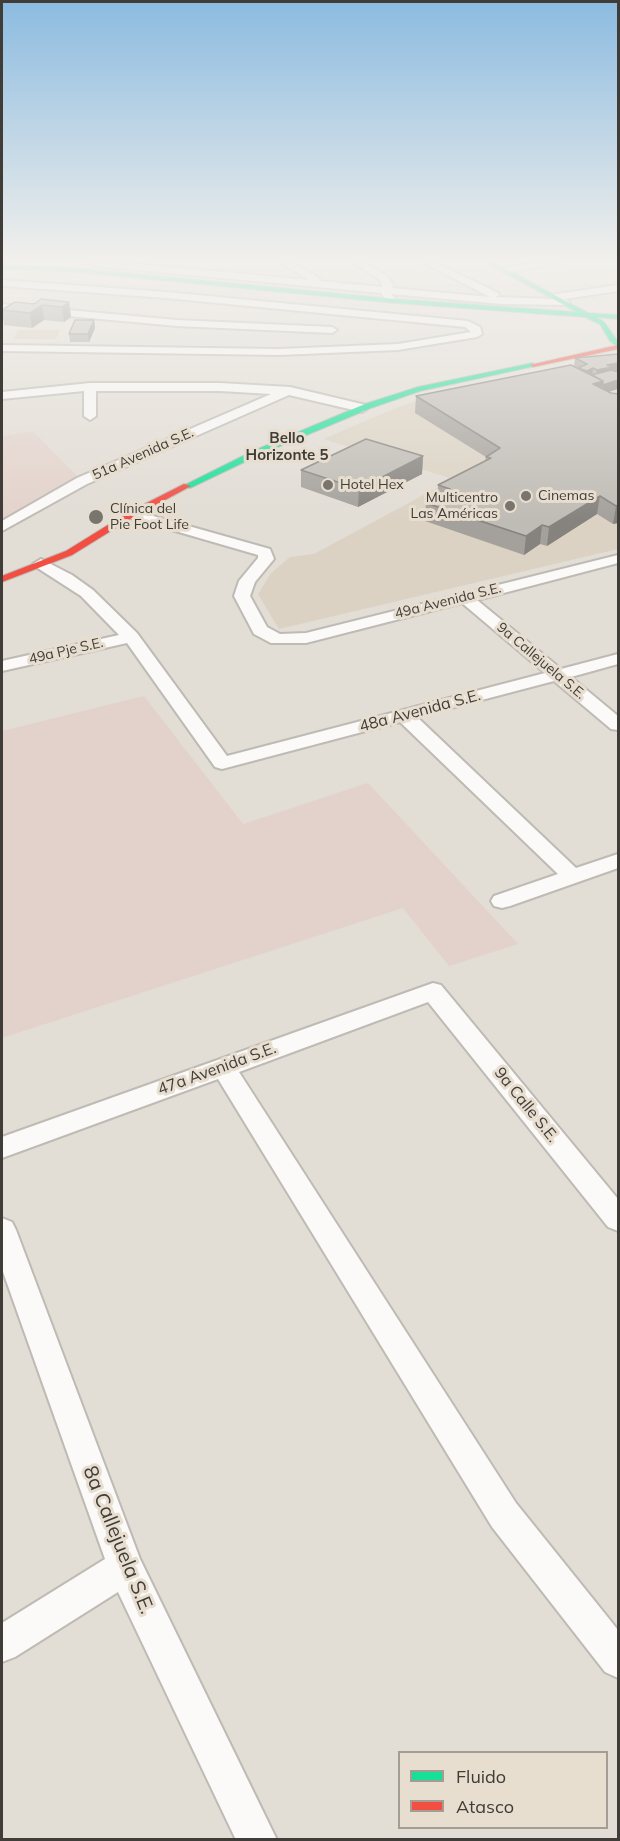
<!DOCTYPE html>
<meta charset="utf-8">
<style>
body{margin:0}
#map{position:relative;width:620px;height:1841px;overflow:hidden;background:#e2ddd5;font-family:Mulish,sans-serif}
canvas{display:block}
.frame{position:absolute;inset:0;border:3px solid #403c37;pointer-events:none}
.legend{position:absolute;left:398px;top:1751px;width:210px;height:78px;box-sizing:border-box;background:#e7ded0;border:2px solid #a49d93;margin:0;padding:8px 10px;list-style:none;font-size:18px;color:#403c37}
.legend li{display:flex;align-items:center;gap:12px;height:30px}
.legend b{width:30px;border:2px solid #a49d93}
</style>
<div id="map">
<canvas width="620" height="1841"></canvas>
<div class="frame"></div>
<ul class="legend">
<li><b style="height:8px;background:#16e098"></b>Fluido</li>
<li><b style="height:8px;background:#f24e42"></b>Atasco</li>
</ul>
</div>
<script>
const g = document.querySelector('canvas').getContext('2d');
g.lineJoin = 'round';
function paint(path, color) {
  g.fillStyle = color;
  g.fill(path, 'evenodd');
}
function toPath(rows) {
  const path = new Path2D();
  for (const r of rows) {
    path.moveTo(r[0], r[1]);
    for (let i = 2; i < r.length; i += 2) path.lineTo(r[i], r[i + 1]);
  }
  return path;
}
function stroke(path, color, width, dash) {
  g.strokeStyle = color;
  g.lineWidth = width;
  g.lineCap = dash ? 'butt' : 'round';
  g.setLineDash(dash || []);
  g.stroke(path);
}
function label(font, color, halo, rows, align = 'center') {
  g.font = font + ' Mulish,sans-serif';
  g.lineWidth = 6;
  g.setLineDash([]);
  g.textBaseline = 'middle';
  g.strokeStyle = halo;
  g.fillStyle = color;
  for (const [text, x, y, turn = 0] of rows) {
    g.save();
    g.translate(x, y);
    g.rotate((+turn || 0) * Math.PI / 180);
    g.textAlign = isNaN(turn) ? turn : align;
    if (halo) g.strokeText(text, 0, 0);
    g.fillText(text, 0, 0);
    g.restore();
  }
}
paint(toPath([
 [618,361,618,549,279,629,258,594,271,573,290,557,314,554,453,479,323,439,396,408,434,395,586,362]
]), '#dbd2c3');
paint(toPath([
 [33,431,82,481,2,521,2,436],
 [144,696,243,824,368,783,518,944,449,966,403,908,2,1038,2,731]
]), '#e3d2cb');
paint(toPath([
 [18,330,60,330,56,339,13,339]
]), '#daccb7');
const street = toPath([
 [90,263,128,263,309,280,281,263,293,263,319,278,320,281,382,287,380,280,354,263,366,263,387,276,393,284,392,288,490,297,424,263,437,263,498,293,499,295,496,297,553,299,553,295,557,294,618,285,618,291,564,299,570,302,565,305,502,304,391,294,395,298,390,301,386,300,381,293,95,266,90,263],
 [533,263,561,263,504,273,499,270,504,267,533,263],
 [2,280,166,292,468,321,480,327,482,334,477,337,398,350,279,355,2,351,2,345,279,349,398,344,471,332,465,327,166,298,2,286,2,280],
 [2,304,177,320,332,327,337,330,332,333,177,326,2,310,2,304],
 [90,383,220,383,290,387,366,405,368,408,362,412,289,395,87,484,2,531,2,521,77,478,271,394,220,391,96,391,96,416,90,420,84,416,84,391,2,399,2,392,90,383],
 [132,510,270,549,274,559,255,582,250,596,267,627,280,634,306,633,618,555,618,563,477,600,561,669,618,654,618,664,571,677,618,716,618,730,611,729,554,681,417,717,576,868,618,854,618,868,510,906,502,908,494,906,491,901,494,896,558,874,400,722,222,769,215,767,127,643,2,671,2,661,119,635,81,596,36,567,33,564,41,559,72,575,93,590,137,633,227,756,545,673,462,603,306,643,271,643,254,634,234,596,239,581,258,558,258,555,127,517,125,514,127,511,132,510],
 [433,983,441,985,618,1199,618,1231,608,1227,428,1002,239,1072,516,1503,618,1630,618,1678,605,1672,492,1527,218,1079,2,1158,2,1137,433,983],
 [2,1218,12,1222,16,1230,140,1559,277,1840,236,1840,118,1592,15,1657,2,1662,2,1623,105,1559,2,1269,2,1218]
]);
const fast = toPath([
 [487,263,495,263,588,313,618,315,618,319,596,317,604,322,618,342,618,347,610,341,600,324,585,317,395,303,76,272,2,269,2,265,76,268,395,299,577,312,487,263],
 [533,363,535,366,420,391,371,408,259,455,190,488,183,486,253,451,365,404,418,387,533,363]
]);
const jam = toPath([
 [618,345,618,349,533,367,530,365,618,345],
 [184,484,191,486,135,516,72,555,2,582,2,576,66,551,129,512,184,484]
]);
stroke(street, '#bebab4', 4);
stroke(fast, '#bebab4', 2);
stroke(jam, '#bebab4', 2);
paint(street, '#fbfaf9');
paint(fast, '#16e098');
paint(jam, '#f24e42');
paint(toPath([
 [69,302,71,317,64,322,44,320,32,328,4,325,2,310,34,304],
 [94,320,95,328,89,342,70,342,69,334],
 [618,355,618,371,616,372,609,392,618,523,613,524,597,514,547,546,540,544,524,555,425,521,426,503,438,496,438,485,485,461,486,457,415,413,416,396,574,366,575,358],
 [423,456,422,474,358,507,301,487,301,470]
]), '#a4a19c');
paint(toPath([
 [69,302,71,317,64,322,62,307],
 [42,305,44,320,32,328,30,313],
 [94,320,95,328,89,342,88,334],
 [618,363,618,371,611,373,596,379,597,370,607,365],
 [593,368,592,377,586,378,587,371],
 [618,380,618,389,602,394,603,385],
 [603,381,601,398,593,384],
 [423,456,422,474,358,507,359,489],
 [600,496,597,514,547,546,549,527],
 [618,505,618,523,613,524,616,506],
 [542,525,540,544,524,555,526,536]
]), '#86837f');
const building = toPath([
 [41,299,69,302,62,307,42,305,30,313,2,310,15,302,34,304,41,299],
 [75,320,94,320,88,334,69,334,75,320],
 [618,354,618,363,607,365,612,367,597,370,593,368,587,371,578,368,587,364,575,358,618,354],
 [571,365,603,381,593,384,611,393,618,394,618,505,616,506,600,496,549,527,542,525,526,536,426,503,450,489,438,485,491,458,486,457,500,448,416,396,571,365],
 [611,370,618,372,618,380,603,385,603,381,592,375,611,370],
 [366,439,423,456,359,489,301,470,366,439]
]);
paint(building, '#bfbbb5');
stroke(building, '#86837f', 1.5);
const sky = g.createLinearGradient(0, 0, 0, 521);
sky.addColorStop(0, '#8bbbe0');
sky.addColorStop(0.5, '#f2f0ec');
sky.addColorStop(1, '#f2f0ec00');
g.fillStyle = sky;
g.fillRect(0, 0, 620, 521);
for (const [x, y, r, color] of [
 [328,485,6,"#79746e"],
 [526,496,6,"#79746e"],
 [510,506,6,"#79746e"],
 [96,517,8,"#79746e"]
]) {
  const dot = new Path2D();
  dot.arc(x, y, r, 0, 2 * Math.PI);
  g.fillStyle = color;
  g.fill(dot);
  stroke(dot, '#e7ded0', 2);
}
label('14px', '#403c37', '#e7ded0', [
 ["51a Avenida S.E.",143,454,-24],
 ["49a Avenida S.E.",448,601,-14],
 ["49a Pje S.E.",66,651,-13],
 ["9a Callejuela S.E.",541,661,40]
]);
label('14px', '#403c37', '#e7ded0', [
 ["Hotel Hex",340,485],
 ["Cinemas",538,496],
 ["Multicentro",498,498,"right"],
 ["Las Américas",498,514,"right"],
 ["Clínica del",110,509],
 ["Pie Foot Life",110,525]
], 'left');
label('bold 15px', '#403c37', '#e7ded0', [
 ["Bello",287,438],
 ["Horizonte 5",287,455]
]);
label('16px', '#403c37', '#e7ded0', [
 ["48a Avenida S.E.",420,711,-15],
 ["47a Avenida S.E.",217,1069,-20],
 ["9a Calle S.E.",526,1105,51]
]);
label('20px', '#403c37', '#e7ded0', [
 ["8a Callejuela S.E.",118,1540,68]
]);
</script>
